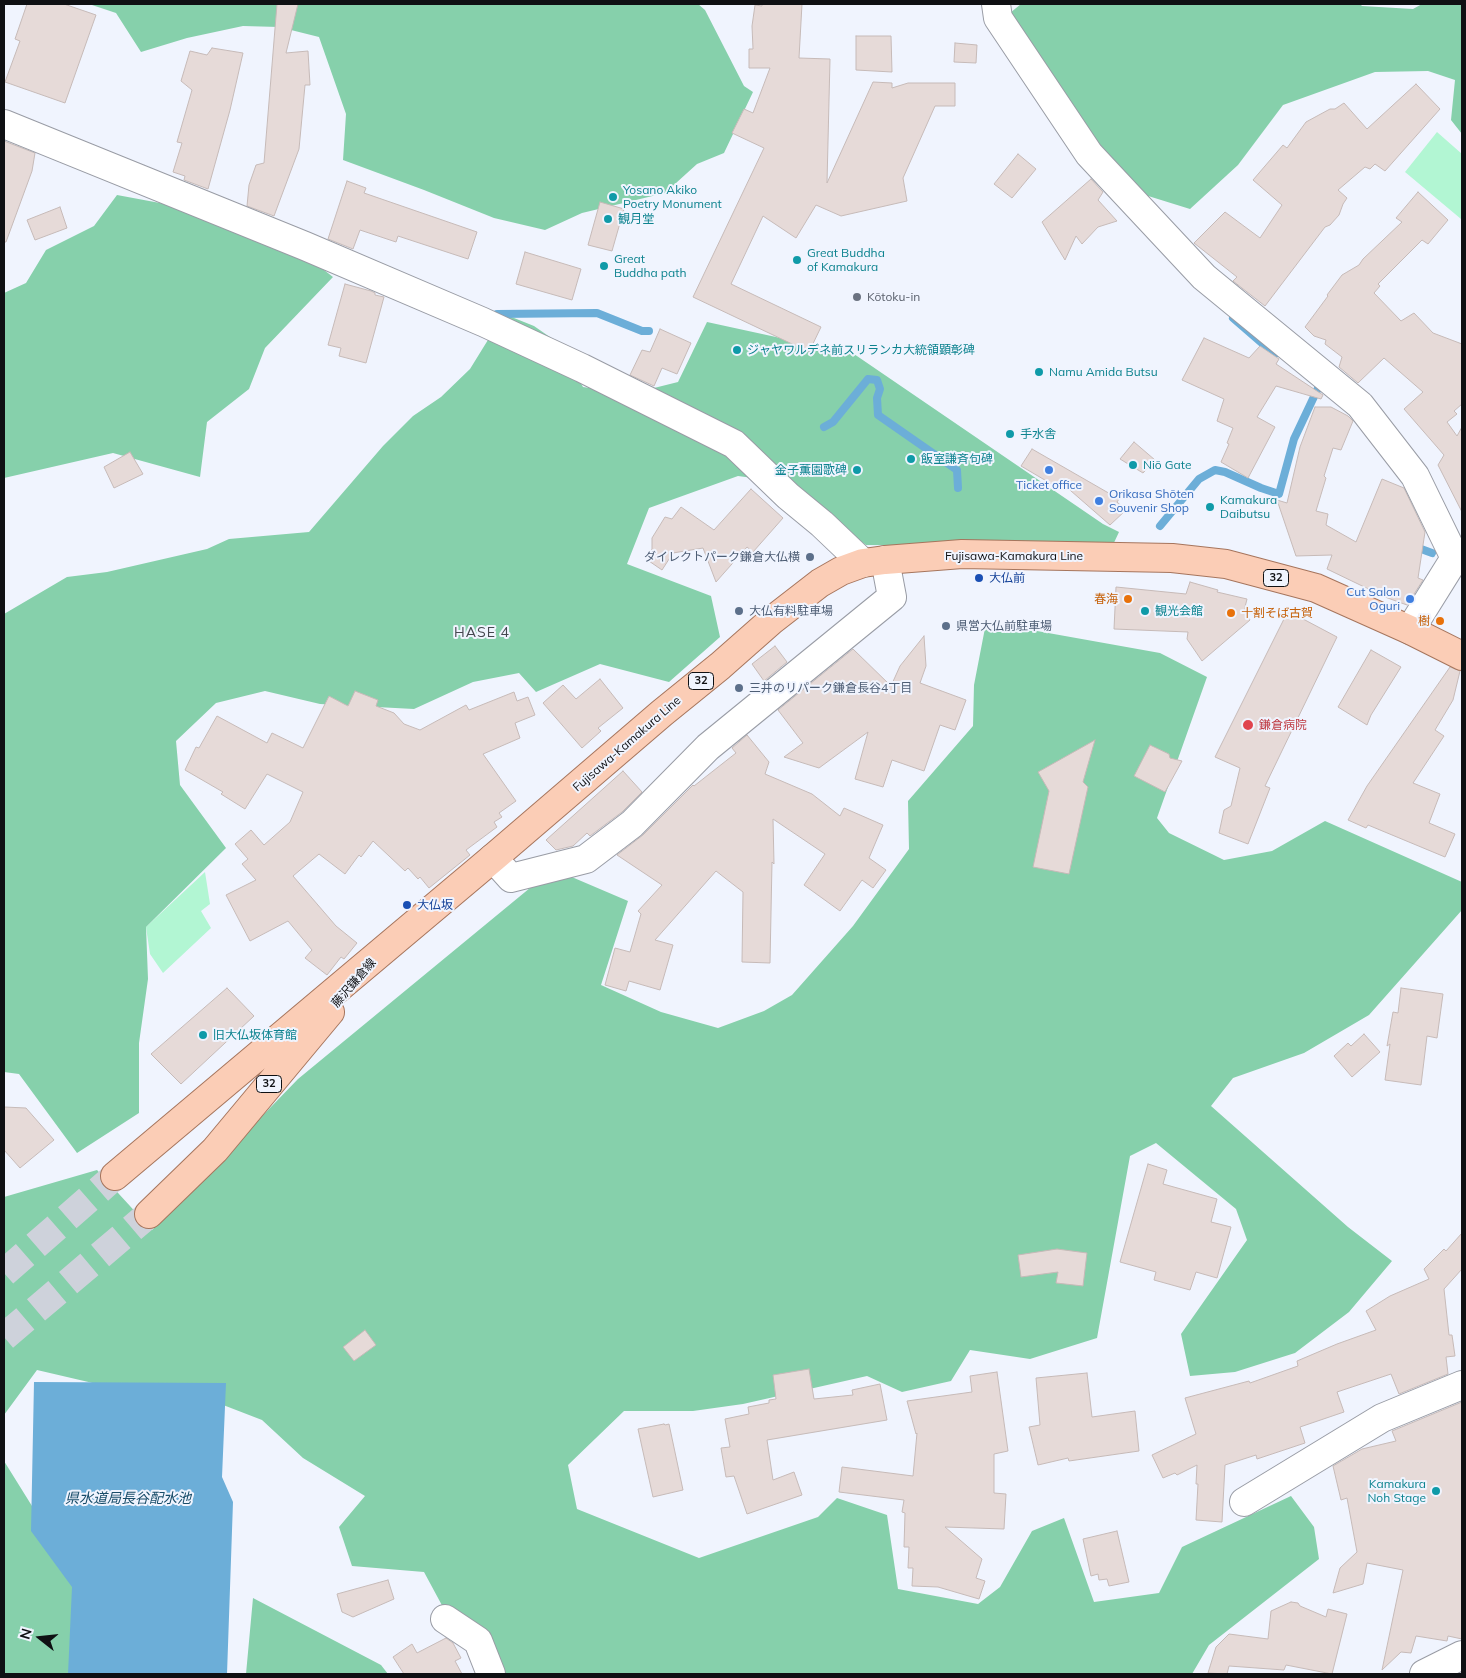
<!DOCTYPE html>
<meta charset="utf-8">
<style>
body{margin:0}
#map{position:relative;width:1466px;height:1678px;overflow:hidden;background:#f0f4fe;font-family:Mulish,sans-serif}
canvas{display:block}
.frame{position:absolute;inset:0;border:5px solid #0f1013;pointer-events:none}
.north{position:absolute;left:15px;top:1613px;width:50px;height:50px;-webkit-text-stroke:4px #f0f4fe;paint-order:stroke;rotate:286deg;font-size:14px;font-weight:700;line-height:20px;text-align:center;color:#0f1013}
.north::after{content:'';display:block;margin:auto;width:18px;height:22px;background:#0f1013;clip-path:polygon(50% 0,100% 100%,50% 72%,0 100%)}
</style>
<div id="map">
<canvas width="1466" height="1678"></canvas>
<div class="frame"></div>
<div class="north">N</div>
</div>
<script>
const g = document.querySelector('canvas').getContext('2d');
g.lineJoin = 'round';
function paint(path, color) {
  g.fillStyle = color;
  g.fill(path, 'evenodd');
}
function toPath(rows) {
  const path = new Path2D();
  for (const r of rows) {
    path.moveTo(r[0], r[1]);
    for (let i = 2; i < r.length; i += 2) path.lineTo(r[i], r[i + 1]);
  }
  return path;
}
function stroke(path, color, width, dash) {
  g.strokeStyle = color;
  g.lineWidth = width;
  g.lineCap = dash ? 'butt' : 'round';
  g.setLineDash(dash || []);
  g.stroke(path);
}
function label(font, color, halo, rows, align = 'center') {
  g.font = font + ' Mulish,"Noto Sans JP",sans-serif';
  g.lineWidth = 4;
  g.setLineDash([]);
  g.textBaseline = 'middle';
  g.strokeStyle = halo;
  g.fillStyle = color;
  for (const [text, x, y, turn = 0] of rows) {
    g.save();
    g.translate(x, y);
    g.rotate((+turn || 0) * Math.PI / 180);
    g.textAlign = isNaN(turn) ? turn : align;
    if (halo) g.strokeText(text, 0, 0);
    g.fillText(text, 0, 0);
    g.restore();
  }
}
paint(toPath([
 [1437,132,1462,154,1461,219,1405,172],
 [205,872,210,904,201,911,211,928,163,973,150,954,146,927]
]), '#b2f6d3');
paint(toPath([
 [89,4,698,4,705,10,744,86,753,92,724,153,697,164,665,193,582,213,545,230,494,218,424,190,343,160,346,114,319,37,279,27,243,26,187,38,141,52,116,13],
 [1021,4,1360,4,1362,6,1413,9,1422,4,1462,4,1462,134,1451,120,1455,80,1428,71,1375,72,1283,105,1238,165,1190,209,1145,195,1081,125,1010,13],
 [117,195,176,206,283,238,333,277,265,348,249,389,207,422,200,477,113,453,4,478,4,293,26,283,46,250,94,226],
 [504,314,534,326,557,342,583,387,630,394,678,382,707,322,854,354,1103,524,1119,532,1112,547,866,545,782,482,738,476,649,508,627,564,711,596,720,637,669,682,600,664,536,692,519,673,473,682,414,709,320,704,265,691,216,703,176,741,180,785,226,848,146,927,148,979,139,1043,139,1113,77,1153,19,1074,4,1072,4,614,67,577,107,572,207,549,229,539,309,532,383,446,413,416,441,397,470,369],
 [985,628,1037,631,1160,653,1207,677,1157,818,1169,833,1224,860,1272,851,1325,821,1462,882,1462,910,1369,1015,1304,1053,1233,1078,1211,1106,1348,1227,1392,1261,1349,1312,1295,1353,1235,1372,1190,1376,1181,1334,1247,1240,1236,1209,1156,1143,1130,1156,1097,1338,1030,1359,970,1350,951,1381,902,1392,867,1376,743,1404,693,1411,624,1411,568,1465,577,1509,699,1558,818,1517,837,1498,887,1515,898,1589,978,1604,1000,1587,1032,1531,1064,1518,1094,1602,1159,1593,1182,1547,1291,1496,1314,1527,1319,1559,1209,1645,1192,1674,479,1674,424,1572,352,1566,339,1527,365,1496,303,1458,262,1420,205,1398,157,1398,37,1370,4,1415,4,1197,97,1170,152,1230,298,1079,553,869,628,901,601,985,661,1012,718,1028,764,1011,792,995,853,926,909,849,908,801,973,726,974,685],
 [4,1461,78,1580,83,1674,4,1674],
 [253,1598,381,1665,388,1674,246,1674]
]), '#86d0ab');
paint(toPath([
 [34,1382,226,1383,222,1477,233,1502,227,1674,68,1674,72,1587,31,1531]
]), '#6caed8');
stroke(toPath([
 [497,314,597,313,642,331,649,331],
 [1233,318,1263,344,1277,353],
 [824,427,833,422,868,379,877,380,880,389,877,398,878,415,957,470,958,488],
 [1160,526,1199,479,1215,470,1225,472,1261,488,1279,494,1294,439,1320,384,1317,381],
 [1413,546,1432,553]
]), '#6caed8', 8);
const building = toPath([
 [27,4,64,4,96,15,65,103,5,82,20,41,15,39,27,4],
 [277,4,298,4,286,53,308,51,310,85,305,85,299,149,274,216,247,206,249,185,256,165,264,163,277,4],
 [762,4,802,4,799,58,830,59,827,183,873,82,892,83,892,88,908,83,955,83,955,106,935,106,903,178,907,201,841,216,816,205,796,238,763,216,731,284,821,327,809,352,693,297,764,148,732,133,744,109,753,113,770,68,749,68,749,49,753,49,752,26,755,5,762,6,762,4],
 [856,36,891,36,892,72,856,70,856,36],
 [955,43,977,45,976,63,954,62,955,43],
 [212,48,243,53,230,110,208,189,184,180,185,176,173,172,182,143,177,142,192,90,181,81,190,51,207,55,212,48],
 [1416,84,1440,109,1385,171,1375,164,1370,169,1365,167,1338,190,1347,198,1343,204,1339,215,1330,225,1325,227,1265,306,1233,281,1237,277,1194,243,1225,212,1260,238,1282,205,1253,180,1283,145,1287,148,1306,122,1330,109,1335,109,1344,103,1367,129,1416,84],
 [4,141,35,153,32,171,6,242,4,242,4,141],
 [1018,154,1036,169,1012,198,994,184,1018,154],
 [1091,179,1103,192,1098,200,1117,221,1098,227,1082,244,1076,236,1065,260,1042,222,1091,179],
 [347,181,366,188,364,193,477,232,468,259,398,236,396,242,360,230,353,249,328,239,347,181],
 [1418,192,1448,220,1428,244,1422,240,1378,284,1380,286,1374,293,1401,321,1414,313,1433,333,1462,344,1462,404,1454,411,1457,414,1447,422,1457,436,1462,427,1462,512,1438,465,1444,455,1404,409,1423,392,1384,358,1358,383,1339,367,1342,357,1325,344,1326,340,1314,336,1305,327,1328,296,1327,295,1342,275,1359,265,1363,259,1402,222,1396,218,1418,192],
 [600,202,624,209,612,251,588,245,600,202],
 [60,207,67,228,35,240,27,220,60,207],
 [525,252,581,269,572,300,516,284,525,252],
 [345,284,371,291,375,293,375,295,384,297,366,363,339,356,341,348,328,345,345,284],
 [660,329,691,343,677,374,662,368,654,386,630,375,642,350,650,352,660,329],
 [1204,338,1249,358,1260,346,1279,359,1276,364,1323,395,1321,399,1276,386,1257,417,1275,427,1248,478,1221,462,1229,444,1227,443,1233,428,1217,421,1224,399,1182,380,1204,338],
 [1315,407,1331,407,1348,416,1353,421,1341,450,1333,448,1324,476,1326,478,1316,511,1328,514,1326,525,1356,542,1382,479,1404,488,1425,532,1418,578,1423,580,1407,605,1385,597,1327,569,1332,555,1296,556,1277,500,1287,503,1300,447,1315,407],
 [1134,442,1155,460,1143,473,1120,459,1134,442],
 [1032,449,1119,499,1117,502,1126,510,1110,525,1063,484,1060,489,1021,466,1032,449],
 [130,452,143,474,114,488,104,467,130,452],
 [751,489,783,518,753,552,747,547,716,582,703,548,673,553,662,570,646,559,652,549,652,538,665,517,672,519,681,507,714,530,751,489],
 [1190,582,1218,590,1217,592,1247,599,1244,611,1250,620,1202,661,1187,639,1188,632,1114,629,1116,587,1186,594,1190,582],
 [1288,611,1337,637,1265,786,1270,788,1248,844,1219,833,1224,810,1231,806,1240,768,1215,757,1288,611],
 [924,636,926,666,920,683,966,700,955,730,940,725,924,771,892,760,883,787,855,779,868,732,819,768,784,757,803,743,778,710,853,649,891,686,900,666,924,636],
 [775,646,787,662,764,681,752,664,775,646],
 [1371,650,1401,667,1371,715,1367,725,1338,707,1371,650],
 [1450,667,1460,671,1453,700,1435,730,1444,736,1413,783,1440,794,1429,823,1455,834,1445,857,1368,825,1366,828,1348,820,1367,786,1450,667],
 [600,679,623,708,598,728,601,731,582,748,543,703,563,685,576,699,600,679],
 [355,691,378,700,376,706,394,713,404,724,420,730,466,705,469,710,514,692,517,701,528,697,535,715,515,723,520,738,483,754,516,801,499,813,502,817,494,822,497,827,466,850,470,855,429,888,420,877,418,879,408,868,405,871,373,841,361,857,359,855,345,874,319,854,293,876,336,926,357,943,344,959,341,957,327,975,305,958,312,950,288,921,250,941,226,895,256,880,242,864,248,859,235,844,251,830,264,845,290,822,303,792,267,774,245,809,221,794,223,792,185,770,196,747,199,748,217,716,267,743,272,733,303,748,329,696,348,706,355,691],
 [747,735,769,762,765,774,812,794,840,816,844,808,883,825,869,858,886,870,873,888,862,880,840,911,804,885,825,854,773,819,774,864,772,862,770,963,742,962,743,892,716,871,655,940,673,945,660,990,629,981,626,991,605,985,615,948,630,952,641,914,638,911,662,885,617,855,643,835,693,785,694,786,736,753,732,748,747,735],
 [1095,740,1083,782,1088,787,1069,874,1033,867,1049,791,1038,772,1095,740],
 [1150,745,1169,754,1170,758,1182,761,1165,792,1134,776,1150,745],
 [623,771,642,792,622,812,590,836,587,833,573,846,556,850,546,840,623,771],
 [227,988,254,1016,181,1084,151,1054,227,988],
 [1401,988,1443,994,1437,1038,1427,1036,1421,1085,1385,1080,1390,1044,1387,1046,1393,1012,1398,1013,1401,988],
 [1364,1034,1380,1052,1352,1077,1334,1056,1348,1043,1351,1046,1364,1034],
 [4,1107,26,1108,54,1140,20,1168,4,1150,4,1107],
 [1148,1164,1167,1170,1163,1184,1217,1199,1211,1222,1231,1227,1217,1278,1196,1272,1190,1290,1154,1280,1156,1272,1120,1262,1148,1164],
 [1462,1233,1462,1269,1444,1289,1449,1335,1452,1335,1455,1356,1446,1357,1448,1374,1399,1394,1391,1374,1337,1392,1344,1412,1300,1427,1305,1443,1257,1459,1256,1455,1225,1465,1222,1522,1196,1520,1198,1484,1196,1484,1197,1465,1177,1475,1175,1473,1163,1478,1152,1455,1196,1434,1185,1398,1249,1381,1250,1383,1298,1366,1297,1361,1337,1344,1376,1330,1366,1311,1390,1296,1429,1279,1424,1269,1444,1249,1446,1251,1462,1233],
 [1057,1249,1087,1253,1083,1286,1056,1283,1058,1272,1021,1277,1018,1255,1057,1249],
 [365,1330,376,1345,354,1361,343,1347,365,1330],
 [809,1369,814,1399,853,1395,852,1390,880,1384,887,1420,767,1440,773,1480,794,1472,802,1495,747,1514,734,1476,726,1477,721,1448,730,1447,725,1419,749,1414,748,1407,769,1403,769,1400,776,1399,773,1375,809,1369],
 [997,1372,1008,1451,994,1454,994,1493,1006,1494,1004,1529,945,1527,982,1559,976,1578,985,1581,979,1599,938,1587,912,1586,913,1568,908,1568,909,1547,904,1547,905,1513,902,1512,904,1500,839,1492,842,1467,913,1476,917,1433,916,1434,907,1401,972,1392,970,1376,997,1372],
 [1087,1373,1092,1417,1135,1411,1139,1451,1069,1461,1068,1458,1038,1465,1029,1427,1040,1425,1036,1378,1087,1373],
 [1462,1402,1462,1639,1448,1636,1447,1641,1416,1636,1411,1653,1401,1652,1382,1670,1403,1570,1367,1563,1363,1584,1333,1593,1340,1568,1357,1552,1347,1498,1341,1500,1333,1466,1362,1449,1396,1441,1392,1431,1462,1402],
 [664,1424,665,1425,669,1424,683,1490,653,1497,638,1429,664,1424],
 [1117,1531,1129,1582,1109,1586,1107,1579,1099,1580,1098,1574,1091,1576,1083,1539,1117,1531],
 [388,1580,394,1599,353,1617,342,1612,337,1594,388,1580],
 [1291,1602,1298,1603,1300,1606,1326,1617,1328,1609,1347,1614,1332,1674,1286,1665,1284,1670,1229,1666,1227,1674,1208,1673,1216,1647,1229,1634,1268,1639,1271,1611,1291,1602],
 [446,1638,453,1643,461,1658,455,1661,462,1674,404,1674,393,1657,412,1644,417,1653,446,1638]
]);
paint(building, '#e6dad8');
stroke(building, '#c6bab8', 1);
stroke(toPath([
 [4,1273,115,1176],
 [4,1337,149,1214]
]), '#ced2db', 28, [28, 14]);
const minor = toPath([
 [996,4,998,18,1089,154,1204,277,1360,405,1415,476,1455,558,1410,630],
 [4,124,305,246,483,322,582,368,734,444,788,496,822,524,863,563],
 [493,858,511,878,586,859,632,824,708,747,892,597,885,560],
 [1244,1502,1382,1418,1462,1385],
 [445,1619,478,1641,491,1674],
 [1424,1674,1462,1655]
]);
const major = toPath([
 [115,1176,493,858,662,713,720,666,771,621,820,583,841,571,863,563,885,560,962,554,1172,558,1226,564,1316,588,1410,630,1462,656],
 [149,1214,215,1150,330,1012]
]);
stroke(minor, '#999ca5', 30);
stroke(major, '#a6755d', 30);
stroke(minor, '#fff', 28);
stroke(major, '#fbcdb6', 28);
for (const [x, y, r, color] of [
 [613,197,5,"#0f9aa8"],
 [608,219,5,"#0f9aa8"],
 [797,260,5,"#0f9aa8"],
 [604,266,5,"#0f9aa8"],
 [857,297,5,"#6b7280"],
 [737,350,5,"#0f9aa8"],
 [1039,372,5,"#0f9aa8"],
 [1010,434,5,"#0f9aa8"],
 [911,459,5,"#0f9aa8"],
 [1133,465,5,"#0f9aa8"],
 [857,470,5,"#0f9aa8"],
 [1049,470,5,"#3f7fe0"],
 [1099,501,5,"#3f7fe0"],
 [1210,507,5,"#0f9aa8"],
 [810,557,5,"#5c6f8a"],
 [979,578,5,"#1a4fb4"],
 [1128,599,5,"#e8710a"],
 [1410,599,5,"#3f7fe0"],
 [739,611,5,"#5c6f8a"],
 [1145,611,5,"#0f9aa8"],
 [1231,613,5,"#e8710a"],
 [1440,621,5,"#e8710a"],
 [946,626,5,"#5c6f8a"],
 [739,688,5,"#5c6f8a"],
 [1248,725,6,"#e0444e"],
 [407,905,5,"#1a4fb4"],
 [203,1035,5,"#0f9aa8"],
 [1436,1491,5,"#0f9aa8"]
]) {
  const dot = new Path2D();
  dot.arc(x, y, r, 0, 2 * Math.PI);
  g.fillStyle = color;
  g.fill(dot);
  stroke(dot, '#f0f4fe', 2);
}
for (const [x, y, w] of [
 [1276,578,25],
 [701,681,25],
 [269,1084,25]
]) {
  const box = new Path2D();
  box.roundRect(x - w / 2, y - 8.5, w, 17, 4);
  g.fillStyle = '#f0f4fe';
  g.fill(box);
  stroke(box, '#0f1013', 1);
}
label('bold 11px', '#0f1013', null, [
 ["32",1276,578],
 ["32",701,681],
 ["32",269,1084]
]);
label('12px', '#0d838f', '#f0f4fe', [
 ["Yosano Akiko",623,190],
 ["Poetry Monument",623,204],
 ["観月堂",618,219],
 ["Great Buddha",807,253],
 ["of Kamakura",807,267],
 ["Great",614,259],
 ["Buddha path",614,273],
 ["ジャヤワルデネ前スリランカ大統領顕彰碑",747,350],
 ["Namu Amida Butsu",1049,372],
 ["手水舎",1020,434],
 ["飯室謙斉句碑",921,459],
 ["Niō Gate",1143,465],
 ["金子薫園歌碑",847,470,"right"],
 ["Kamakura",1220,500],
 ["Daibutsu",1220,514],
 ["観光会館",1155,611],
 ["旧大仏坂体育館",213,1035],
 ["Kamakura",1426,1484,"right"],
 ["Noh Stage",1426,1498,"right"]
], 'left');
label('12px', '#5b616d', '#f0f4fe', [
 ["Kōtoku-in",867,297]
], 'left');
label('12px', '#366cbe', '#f0f4fe', [
 ["Ticket office",1049,485],
 ["Orikasa Shōten",1109,494,"left"],
 ["Souvenir Shop",1109,508,"left"],
 ["Cut Salon",1400,592,"right"],
 ["Oguri",1400,606,"right"]
]);
label('12px', '#0f1013', '#f0f4fe', [
 ["Fujisawa-Kamakura Line",1014,556],
 ["Fujisawa-Kamakura Line",627,744,-41],
 ["藤沢鎌倉線",354,983,-49]
]);
label('12px', '#4e5e75', '#f0f4fe', [
 ["ダイレクトパーク鎌倉大仏横",800,557,"right"],
 ["大仏有料駐車場",749,611],
 ["県営大仏前駐車場",956,626],
 ["三井のリパーク鎌倉長谷4丁目",749,688]
], 'left');
label('12px', '#164399', '#f0f4fe', [
 ["大仏前",989,578],
 ["大仏坂",417,905]
], 'left');
label('12px', '#c56008', '#f0f4fe', [
 ["春海",1118,599],
 ["十割そば古賀",1241,613,"left"],
 ["樹",1430,621]
], 'right');
label('12px', '#be3a42', '#f0f4fe', [
 ["鎌倉病院",1259,725]
], 'left');
g.letterSpacing = '1px';
label('14px', '#45474f', '#f0f4fe', [
 ["HASE 4",482,633]
]);
g.letterSpacing = '0px';
label('italic 14px', '#174c69', '#f0f4fe', [
 ["県水道局長谷配水池",128,1499]
]);
</script>
